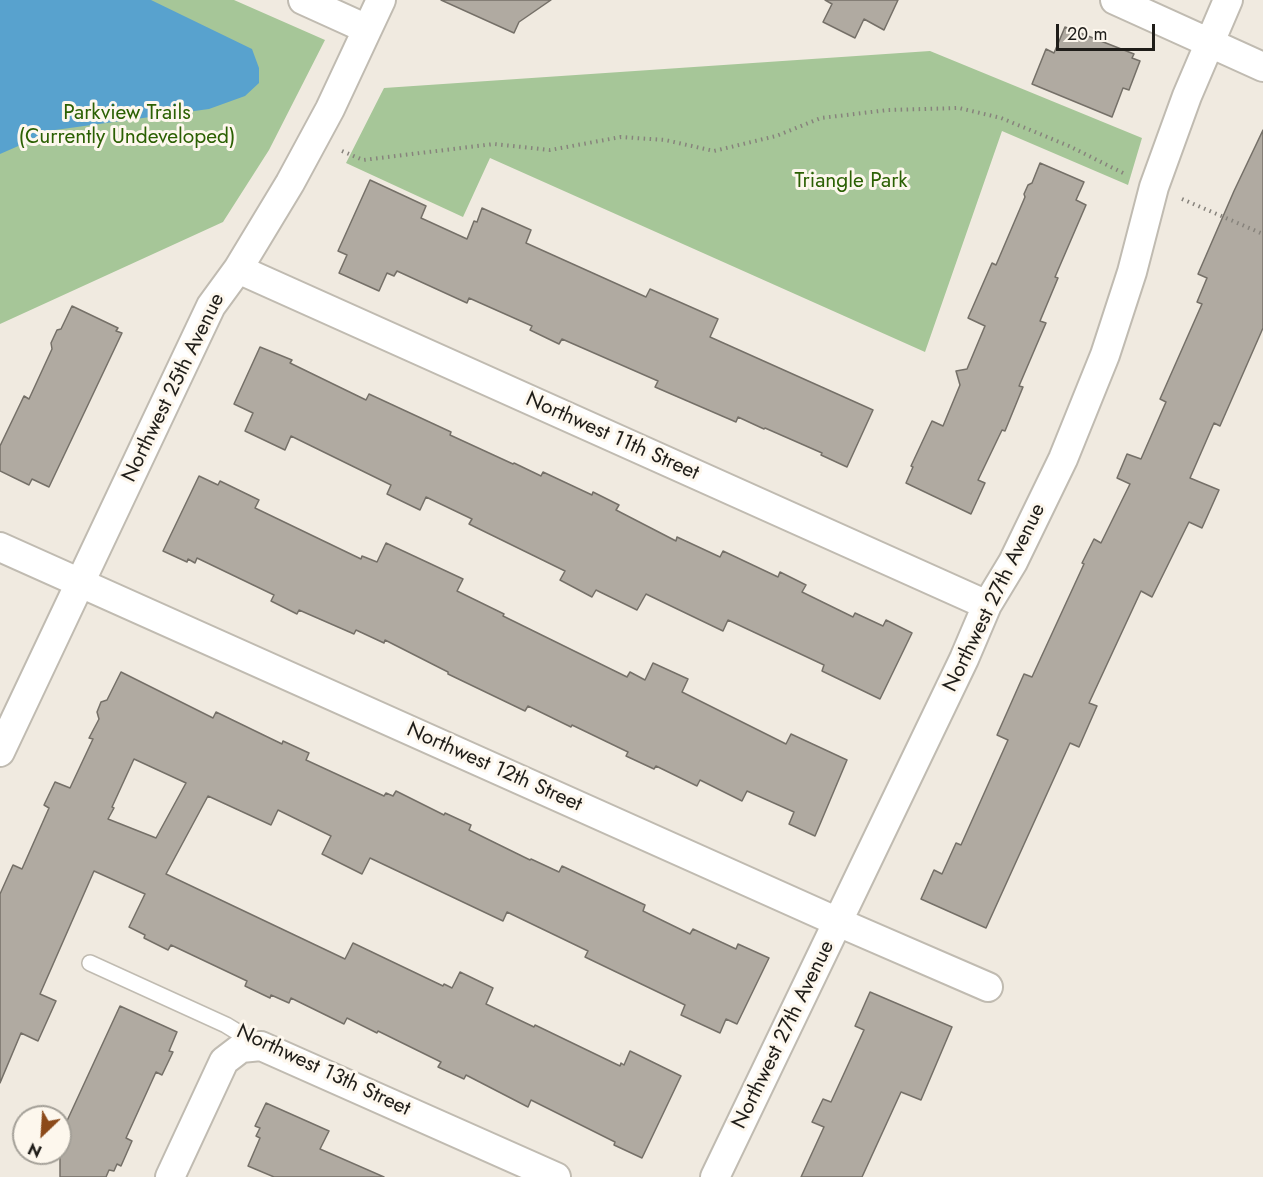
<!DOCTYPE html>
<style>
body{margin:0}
#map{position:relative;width:1263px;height:1177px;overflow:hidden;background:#f0eae0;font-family:Jost,sans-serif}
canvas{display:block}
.north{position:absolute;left:12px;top:1105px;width:60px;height:60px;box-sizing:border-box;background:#fdf7ed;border:2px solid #a4a098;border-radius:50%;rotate:205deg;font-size:16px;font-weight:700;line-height:24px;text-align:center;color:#1f1d19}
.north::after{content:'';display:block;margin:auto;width:21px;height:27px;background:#8c4a1a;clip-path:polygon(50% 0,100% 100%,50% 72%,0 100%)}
.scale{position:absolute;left:1056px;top:24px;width:99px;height:27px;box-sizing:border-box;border:3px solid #1f1d19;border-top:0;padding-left:8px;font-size:18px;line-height:21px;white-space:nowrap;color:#1f1d19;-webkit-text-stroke:4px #fdf7ed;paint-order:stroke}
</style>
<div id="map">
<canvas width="1263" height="1177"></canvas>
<div class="north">N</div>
<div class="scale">20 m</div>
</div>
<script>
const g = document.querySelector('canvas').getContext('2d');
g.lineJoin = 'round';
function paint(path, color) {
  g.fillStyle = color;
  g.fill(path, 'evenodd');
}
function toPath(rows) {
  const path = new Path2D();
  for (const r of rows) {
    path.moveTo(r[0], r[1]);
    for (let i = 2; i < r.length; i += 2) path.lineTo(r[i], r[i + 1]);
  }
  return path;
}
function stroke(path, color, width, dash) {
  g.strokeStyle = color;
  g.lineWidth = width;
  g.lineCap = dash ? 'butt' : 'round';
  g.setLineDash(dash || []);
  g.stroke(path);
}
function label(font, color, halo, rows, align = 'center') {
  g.font = font + ' Jost,sans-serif';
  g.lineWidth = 6;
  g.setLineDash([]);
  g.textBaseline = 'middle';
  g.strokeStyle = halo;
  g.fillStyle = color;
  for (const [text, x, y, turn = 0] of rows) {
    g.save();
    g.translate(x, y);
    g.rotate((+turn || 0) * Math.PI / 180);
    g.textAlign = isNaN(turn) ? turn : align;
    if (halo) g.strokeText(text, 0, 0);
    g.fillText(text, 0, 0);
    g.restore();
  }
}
paint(toPath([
 [0,0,234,0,325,40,269,150,223,222,0,324],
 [930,51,1142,138,1128,185,1002,131,925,352,490,158,463,217,346,163,384,88]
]), '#a6c698');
paint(toPath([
 [0,0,151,0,252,49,259,68,259,83,245,96,209,109,55,130,0,154]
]), '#58a2ce');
const building = toPath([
 [441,0,551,0,519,22,514,33,441,0],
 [825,0,898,0,884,30,864,19,855,38,823,22,832,4,825,0],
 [1065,27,1134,54,1132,58,1140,61,1129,90,1123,88,1112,117,1032,84,1046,49,1054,53,1065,27],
 [1263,130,1263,328,1220,426,1214,423,1190,478,1219,490,1202,528,1189,522,1152,597,1141,591,1089,703,1097,706,1079,747,1070,743,986,928,921,899,934,870,942,874,956,843,961,845,1008,740,997,735,1024,674,1032,677,1084,564,1082,563,1094,539,1101,543,1130,484,1117,478,1127,454,1141,459,1166,402,1160,399,1202,304,1197,302,1207,278,1198,274,1234,191,1263,130],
 [1040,163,1084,182,1076,200,1086,205,1055,277,1058,278,1040,321,1046,323,1019,386,1023,387,1005,431,1002,430,978,480,985,483,971,514,906,483,913,467,911,466,932,421,943,426,960,385,956,371,967,369,985,326,968,318,992,263,996,265,1025,197,1024,194,1028,185,1032,183,1040,163],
 [370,180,426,206,421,218,467,239,474,221,477,222,482,208,531,230,526,243,646,297,650,289,718,319,710,337,873,410,847,467,821,455,822,453,765,428,764,429,738,417,736,422,655,387,658,381,562,339,559,344,530,330,532,326,469,298,467,303,397,271,394,276,387,273,379,291,339,273,347,255,338,251,370,180],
 [72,306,118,328,116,331,122,333,49,487,32,479,29,485,0,471,0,446,24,396,29,399,52,349,51,343,57,330,61,329,72,306],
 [260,347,292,360,290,363,366,400,369,394,451,432,450,435,513,464,514,463,541,476,543,472,592,495,593,492,619,505,616,510,676,541,677,537,720,557,723,551,778,577,780,572,806,585,802,592,853,617,855,613,883,626,886,620,912,633,880,699,822,671,824,665,728,620,723,631,646,594,637,610,596,590,592,597,560,580,565,571,469,524,472,519,426,497,420,510,387,494,391,485,291,436,285,450,245,431,253,413,234,404,260,347],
 [199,476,218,485,220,481,259,500,255,508,361,559,362,556,377,562,386,543,463,579,457,591,504,614,503,616,627,677,630,672,645,680,653,663,688,679,682,692,786,744,791,734,847,760,815,836,789,824,794,812,747,791,742,801,700,780,697,786,656,766,654,769,626,756,628,752,572,725,571,727,528,706,525,711,448,674,448,672,385,640,384,643,356,630,354,634,299,610,297,614,271,601,274,595,197,558,195,563,188,559,187,562,163,551,199,476],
 [121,672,213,718,216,712,282,744,283,741,309,753,306,760,384,796,386,793,393,796,396,791,444,815,445,813,471,825,469,830,530,860,531,859,559,872,562,866,645,905,643,911,690,934,693,929,736,949,738,944,769,958,737,1024,726,1019,720,1033,681,1015,685,1005,585,957,588,951,507,912,503,921,370,858,362,874,322,854,331,836,278,810,271,825,208,796,166,874,345,959,353,943,443,986,444,984,452,988,460,972,493,988,486,1004,534,1027,535,1025,620,1066,621,1063,624,1065,630,1051,681,1076,642,1158,614,1145,615,1142,531,1100,528,1107,466,1075,464,1079,438,1067,441,1062,378,1031,377,1033,347,1018,344,1024,291,998,289,1003,271,995,270,998,245,986,247,981,171,945,168,950,144,938,145,935,129,927,145,894,94,871,40,994,56,1001,38,1041,21,1033,0,1083,0,894,13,865,22,869,49,808,44,805,55,782,70,788,93,739,89,738,99,719,97,712,101,702,107,700,121,672],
 [134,759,186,783,156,838,108,819,114,808,112,807,134,759],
 [870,992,952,1027,921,1100,901,1092,862,1177,801,1177,824,1127,812,1122,823,1099,831,1102,864,1030,855,1026,870,992],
 [120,1006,177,1032,169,1051,173,1052,162,1075,156,1072,126,1138,132,1141,121,1166,117,1164,114,1171,109,1170,106,1177,60,1177,60,1136,120,1006],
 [266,1103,329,1131,320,1149,384,1177,274,1177,248,1166,260,1138,256,1136,260,1128,255,1126,266,1103]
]);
paint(building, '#b0aaa1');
stroke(building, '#757068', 1.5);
const service = toPath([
 [90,963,226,1025,257,1044]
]);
const minor = toPath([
 [303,0,367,29],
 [1115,0,1263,67],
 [238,269,987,605],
 [0,547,838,922,988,987],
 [0,752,211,306,238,269,290,183,330,109,381,0],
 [170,1177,224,1061,241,1048,261,1046,556,1177],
 [715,1177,964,659,987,605,1013,562,1063,459,1105,355,1132,272,1154,187,1187,96,1228,0]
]);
stroke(service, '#c0bbb1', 18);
stroke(minor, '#c0bbb1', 32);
stroke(toPath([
 [342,151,363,160,494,144,550,150,621,137,665,140,714,151,776,136,821,118,888,110,959,108,1001,118,1069,146,1125,174],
 [1182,199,1263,234]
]), '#87837c', 4, [1.5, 4.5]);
stroke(service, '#fff', 15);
stroke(minor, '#fff', 28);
label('21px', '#2b6003', '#fdf7ed', [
 ["Parkview Trails",127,114],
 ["(Currently Undeveloped)",127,138],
 ["Triangle Park",851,182]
]);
label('21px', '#1f1d19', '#fdf7ed', [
 ["Northwest 25th Avenue",174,388,-64],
 ["Northwest 11th Street",612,437,24],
 ["Northwest 27th Avenue",995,598,-64],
 ["Northwest 12th Street",494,768,24],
 ["Northwest 27th Avenue",784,1035,-64],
 ["Northwest 13th Street",323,1071,25]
]);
</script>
